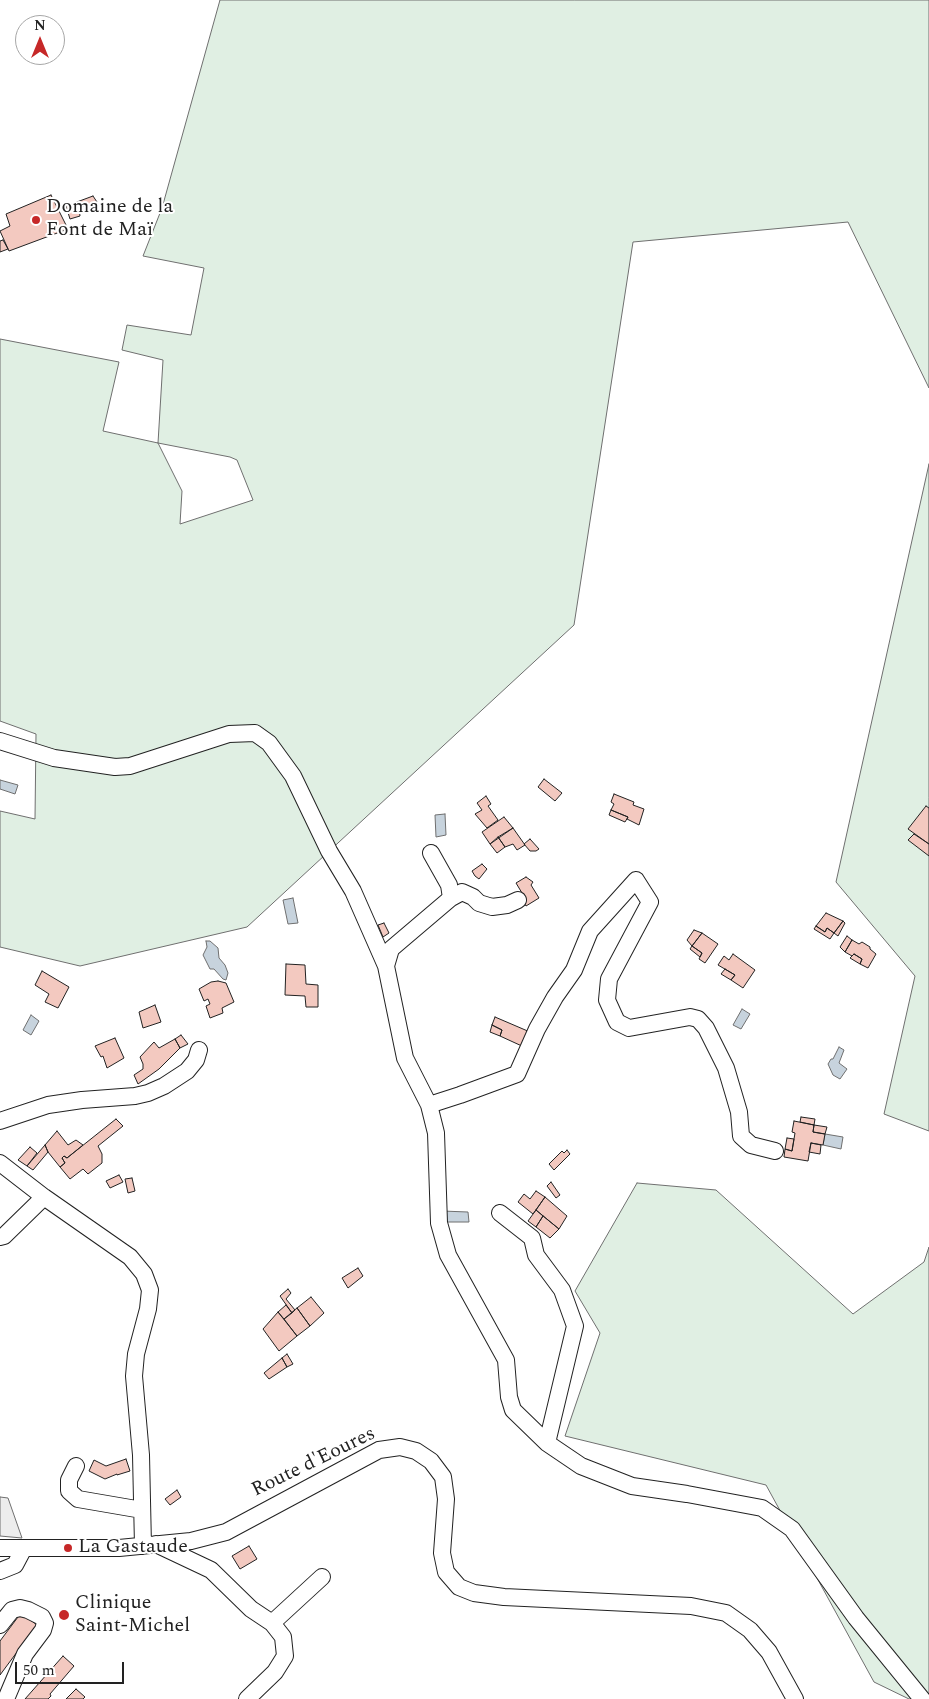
<!DOCTYPE html>
<meta charset="utf-8">
<style>
body{margin:0}
#map{position:relative;width:929px;height:1699px;overflow:hidden;background:#fff;font-family:Spectral,serif}
canvas{display:block}
.north{position:absolute;left:15px;top:15px;width:50px;height:50px;box-sizing:border-box;background:#fff;border:1px solid #a7a7a7;border-radius:50%;rotate:0deg;font-size:14px;font-weight:700;line-height:20px;text-align:center;color:#222}
.north::after{content:'';display:block;margin:auto;width:18px;height:22px;background:#c62828;clip-path:polygon(50% 0,100% 100%,50% 72%,0 100%)}
.scale{position:absolute;left:15px;top:1662px;width:109px;height:22px;box-sizing:border-box;border:2px solid #222;border-top:0;padding-left:6px;font-size:15px;line-height:18px;white-space:nowrap;color:#222;-webkit-text-stroke:4px #fff;paint-order:stroke}
</style>
<div id="map">
<canvas width="929" height="1699"></canvas>
<div class="north">N</div>
<div class="scale">50 m</div>
</div>
<script>
const g = document.querySelector('canvas').getContext('2d');
g.lineJoin = 'round';
function paint(path, color) {
  g.fillStyle = color;
  g.fill(path, 'evenodd');
}
function toPath(rows) {
  const path = new Path2D();
  for (const r of rows) {
    path.moveTo(r[0], r[1]);
    for (let i = 2; i < r.length; i += 2) path.lineTo(r[i], r[i + 1]);
  }
  return path;
}
function stroke(path, color, width, dash) {
  g.strokeStyle = color;
  g.lineWidth = width;
  g.lineCap = dash ? 'butt' : 'round';
  g.setLineDash(dash || []);
  g.stroke(path);
}
function label(font, color, halo, rows, align = 'center') {
  g.font = font + ' Spectral,serif';
  g.lineWidth = 4;
  g.setLineDash([]);
  g.textBaseline = 'middle';
  g.strokeStyle = halo;
  g.fillStyle = color;
  for (const [text, x, y, turn = 0] of rows) {
    g.save();
    g.translate(x, y);
    g.rotate((+turn || 0) * Math.PI / 180);
    g.textAlign = isNaN(turn) ? turn : align;
    if (halo) g.strokeText(text, 0, 0);
    g.fillText(text, 0, 0);
    g.restore();
  }
}
const green = toPath([
 [220,0,929,0,929,388,848,222,633,242,574,625,247,927,80,966,0,947,0,811,35,819,36,734,0,721,0,339,119,362,103,431,158,443,163,360,122,350,127,325,191,335,204,268,143,256,162,208,220,0],
 [158,443,230,457,237,460,253,500,180,524,182,491,158,443],
 [929,464,929,1131,884,1114,915,976,836,882,929,464],
 [637,1183,716,1190,853,1314,924,1262,929,1247,929,1699,909,1699,874,1682,766,1485,565,1436,600,1333,575,1291,637,1183]
]);
paint(green, '#e0efe3');
stroke(green, '#6f6f6f', 1);
const parking = toPath([
 [0,1497,8,1498,22,1538,0,1536,0,1497]
]);
paint(parking, '#ededed');
stroke(parking, '#6f6f6f', 1);
const water = toPath([
 [0,780,18,785,15,794,0,789,0,780],
 [445,814,446,835,436,837,435,815,445,814],
 [293,898,298,923,288,924,283,900,293,898],
 [206,941,210,941,218,948,219,958,225,965,228,973,226,980,223,979,214,969,210,969,203,955,207,947,206,941],
 [742,1009,750,1014,741,1029,733,1025,742,1009],
 [31,1015,39,1021,31,1035,23,1030,31,1015],
 [839,1047,844,1050,839,1063,847,1069,840,1079,833,1075,828,1064,831,1059,833,1059,839,1047],
 [825,1134,843,1137,841,1149,823,1145,825,1134],
 [442,1211,468,1212,469,1222,444,1222,442,1211]
]);
paint(water, '#c7d3dd');
stroke(water, '#6f6f6f', 1);
const building = toPath([
 [51,195,68,229,9,251,0,231,10,226,6,214,51,195],
 [93,196,97,202,79,208,80,216,70,219,66,206,93,196],
 [3,240,8,249,0,252,0,241,3,240],
 [544,779,562,793,555,801,538,787,544,779],
 [614,794,634,802,633,805,644,809,639,825,627,819,628,817,611,810,614,804,611,802,614,794],
 [486,796,491,804,488,806,498,820,487,828,475,814,482,810,477,803,486,796],
 [926,806,929,808,929,844,908,829,926,806],
 [611,810,628,817,625,822,609,815,611,810],
 [504,817,513,828,490,844,482,832,504,817],
 [513,828,525,845,517,850,513,844,505,847,498,837,513,828],
 [914,834,929,844,929,856,908,840,914,834],
 [498,837,505,847,497,853,490,844,498,837],
 [530,839,539,849,536,851,530,851,524,844,530,839],
 [482,864,487,869,479,879,475,876,472,871,482,864],
 [526,877,533,882,531,885,539,898,526,906,519,895,522,893,516,883,526,877],
 [826,913,843,921,834,933,827,928,825,932,816,926,826,913],
 [843,921,845,923,838,936,834,933,843,921],
 [384,923,389,933,383,937,378,925,384,923],
 [816,926,825,932,827,928,834,933,830,939,814,929,816,926],
 [694,930,702,933,692,946,687,940,694,930],
 [702,933,718,944,705,963,699,959,702,953,692,946,702,933],
 [847,936,852,940,845,952,840,947,847,936],
 [852,940,859,944,862,942,870,947,870,949,876,954,868,968,860,964,862,959,854,954,852,956,845,952,852,940],
 [692,946,702,953,700,957,690,949,692,946],
 [733,954,755,970,743,988,731,980,735,975,718,965,724,956,729,960,733,954],
 [854,954,862,959,860,964,850,958,854,954],
 [286,964,305,965,306,984,318,985,318,1007,306,1007,305,996,285,995,286,964],
 [725,969,735,975,731,980,721,974,725,969],
 [42,971,69,987,58,1008,45,1002,49,994,35,985,42,971],
 [218,981,226,983,234,1002,222,1008,223,1013,210,1018,206,1006,210,1004,208,999,204,1001,199,989,211,982,218,981],
 [155,1005,161,1022,143,1028,139,1012,155,1005],
 [495,1017,530,1032,524,1047,500,1036,502,1030,492,1025,495,1017],
 [492,1025,502,1030,500,1036,490,1032,492,1025],
 [181,1035,188,1044,180,1048,175,1039,181,1035],
 [115,1038,124,1058,107,1068,103,1056,101,1057,95,1046,115,1038],
 [175,1039,180,1048,159,1069,138,1084,134,1075,143,1069,143,1064,140,1057,154,1042,159,1048,175,1039],
 [801,1117,815,1119,814,1125,800,1122,801,1117],
 [116,1119,123,1126,98,1146,102,1154,102,1163,88,1174,83,1169,70,1179,60,1167,65,1163,62,1158,64,1156,67,1158,116,1119],
 [794,1121,814,1125,813,1132,825,1134,823,1145,811,1143,808,1161,784,1157,785,1149,792,1151,795,1133,792,1132,794,1121],
 [814,1125,827,1127,825,1134,813,1132,814,1125],
 [57,1131,68,1145,76,1140,83,1145,67,1158,64,1156,62,1158,65,1163,60,1167,48,1152,45,1145,57,1131],
 [787,1138,794,1139,792,1151,785,1149,787,1138],
 [811,1143,821,1145,820,1154,809,1152,811,1143],
 [45,1145,48,1152,33,1170,27,1166,45,1145],
 [30,1147,37,1153,27,1166,18,1160,30,1147],
 [567,1150,570,1154,554,1170,549,1164,562,1151,564,1153,567,1150],
 [119,1175,123,1182,110,1188,106,1181,119,1175],
 [132,1178,135,1191,128,1193,125,1179,132,1178],
 [551,1182,560,1195,556,1198,547,1186,551,1182],
 [536,1191,545,1197,533,1214,518,1202,524,1194,530,1199,536,1191],
 [545,1197,567,1216,559,1229,536,1210,545,1197],
 [536,1210,543,1216,536,1227,528,1221,536,1210],
 [543,1216,559,1229,550,1238,536,1227,543,1216],
 [358,1268,363,1276,348,1288,342,1278,358,1268],
 [288,1289,291,1293,286,1299,295,1310,292,1313,280,1296,288,1289],
 [311,1297,324,1313,310,1326,297,1308,311,1297],
 [286,1305,292,1313,284,1319,278,1312,286,1305],
 [297,1308,310,1326,297,1336,284,1319,297,1308],
 [278,1312,297,1336,279,1351,263,1329,278,1312],
 [287,1354,293,1364,287,1367,282,1358,287,1354],
 [282,1358,287,1367,269,1379,264,1373,282,1358],
 [126,1459,130,1471,117,1475,117,1474,105,1479,89,1471,94,1460,106,1466,126,1459],
 [177,1490,181,1497,170,1505,165,1499,177,1490],
 [249,1546,257,1559,240,1569,232,1556,249,1546],
 [21,1613,37,1625,0,1675,0,1641,21,1613],
 [63,1656,74,1666,50,1694,51,1696,48,1699,25,1699,63,1656],
 [76,1689,85,1697,83,1699,66,1699,76,1689]
]);
paint(building, '#f3c9c0');
stroke(building, '#222', 1);
const minor = toPath([
 [0,741,54,758,115,767,130,766,229,734,255,733,269,743,293,776,329,851,353,891,386,966,405,1058,429,1105,436,1133,439,1223,448,1255,506,1360,509,1397,513,1410,547,1443,581,1466,632,1486,687,1494,762,1508,792,1529,856,1618,922,1699],
 [451,898,462,892,473,897,479,903,492,907,507,905,518,900],
 [386,966,391,949,451,898,449,885,431,853],
 [429,1105,460,1095,517,1074,537,1029,555,997,574,970,590,931,636,880,650,902,609,979,607,1000,617,1022,629,1028,690,1017,698,1019,706,1028,726,1068,739,1112,741,1136,751,1145,775,1151],
 [0,1121,48,1105,82,1100,135,1096,148,1093,164,1086,187,1071,196,1060,199,1050],
 [0,1163,44,1197,130,1257,144,1274,150,1290,148,1309,136,1354,134,1376,141,1455,143,1546],
 [500,1213,532,1238,536,1255,562,1290,575,1326,547,1443],
 [0,1237,4,1236,44,1197],
 [76,1466,69,1480,69,1491,78,1499,142,1510],
 [156,1544,211,1570,251,1609,272,1623,283,1637,285,1656,275,1672,247,1699],
 [0,1548,119,1548,191,1541,226,1532,379,1450,400,1447,416,1451,431,1461,443,1477,446,1499,442,1553,446,1572,459,1587,474,1593,504,1597,691,1606,726,1613,750,1630,769,1652,795,1699],
 [0,1571,15,1565,24,1548],
 [272,1623,322,1577],
 [0,1625,12,1610,20,1608,28,1610,42,1617,45,1623,43,1630,25,1654,6,1699]
]);
stroke(minor, '#222', 18);
stroke(minor, '#fff', 16);
for (const [x, y, r, color] of [
 [36,220,5,"#c62828"],
 [68,1548,5,"#c62828"],
 [64,1615,6,"#c62828"]
]) {
  const dot = new Path2D();
  dot.arc(x, y, r, 0, 2 * Math.PI);
  g.fillStyle = color;
  g.fill(dot);
  stroke(dot, '#fff', 2);
}
label('20px', '#222', '#fff', [
 ["Domaine de la",46,208],
 ["Font de Maï",46,231],
 ["La Gastaude",78,1548],
 ["Clinique",75,1604],
 ["Saint-Michel",75,1627]
], 'left');
label('20px', '#222', '#fff', [
 ["Route d'Eoures",314,1463,-26]
]);
</script>
